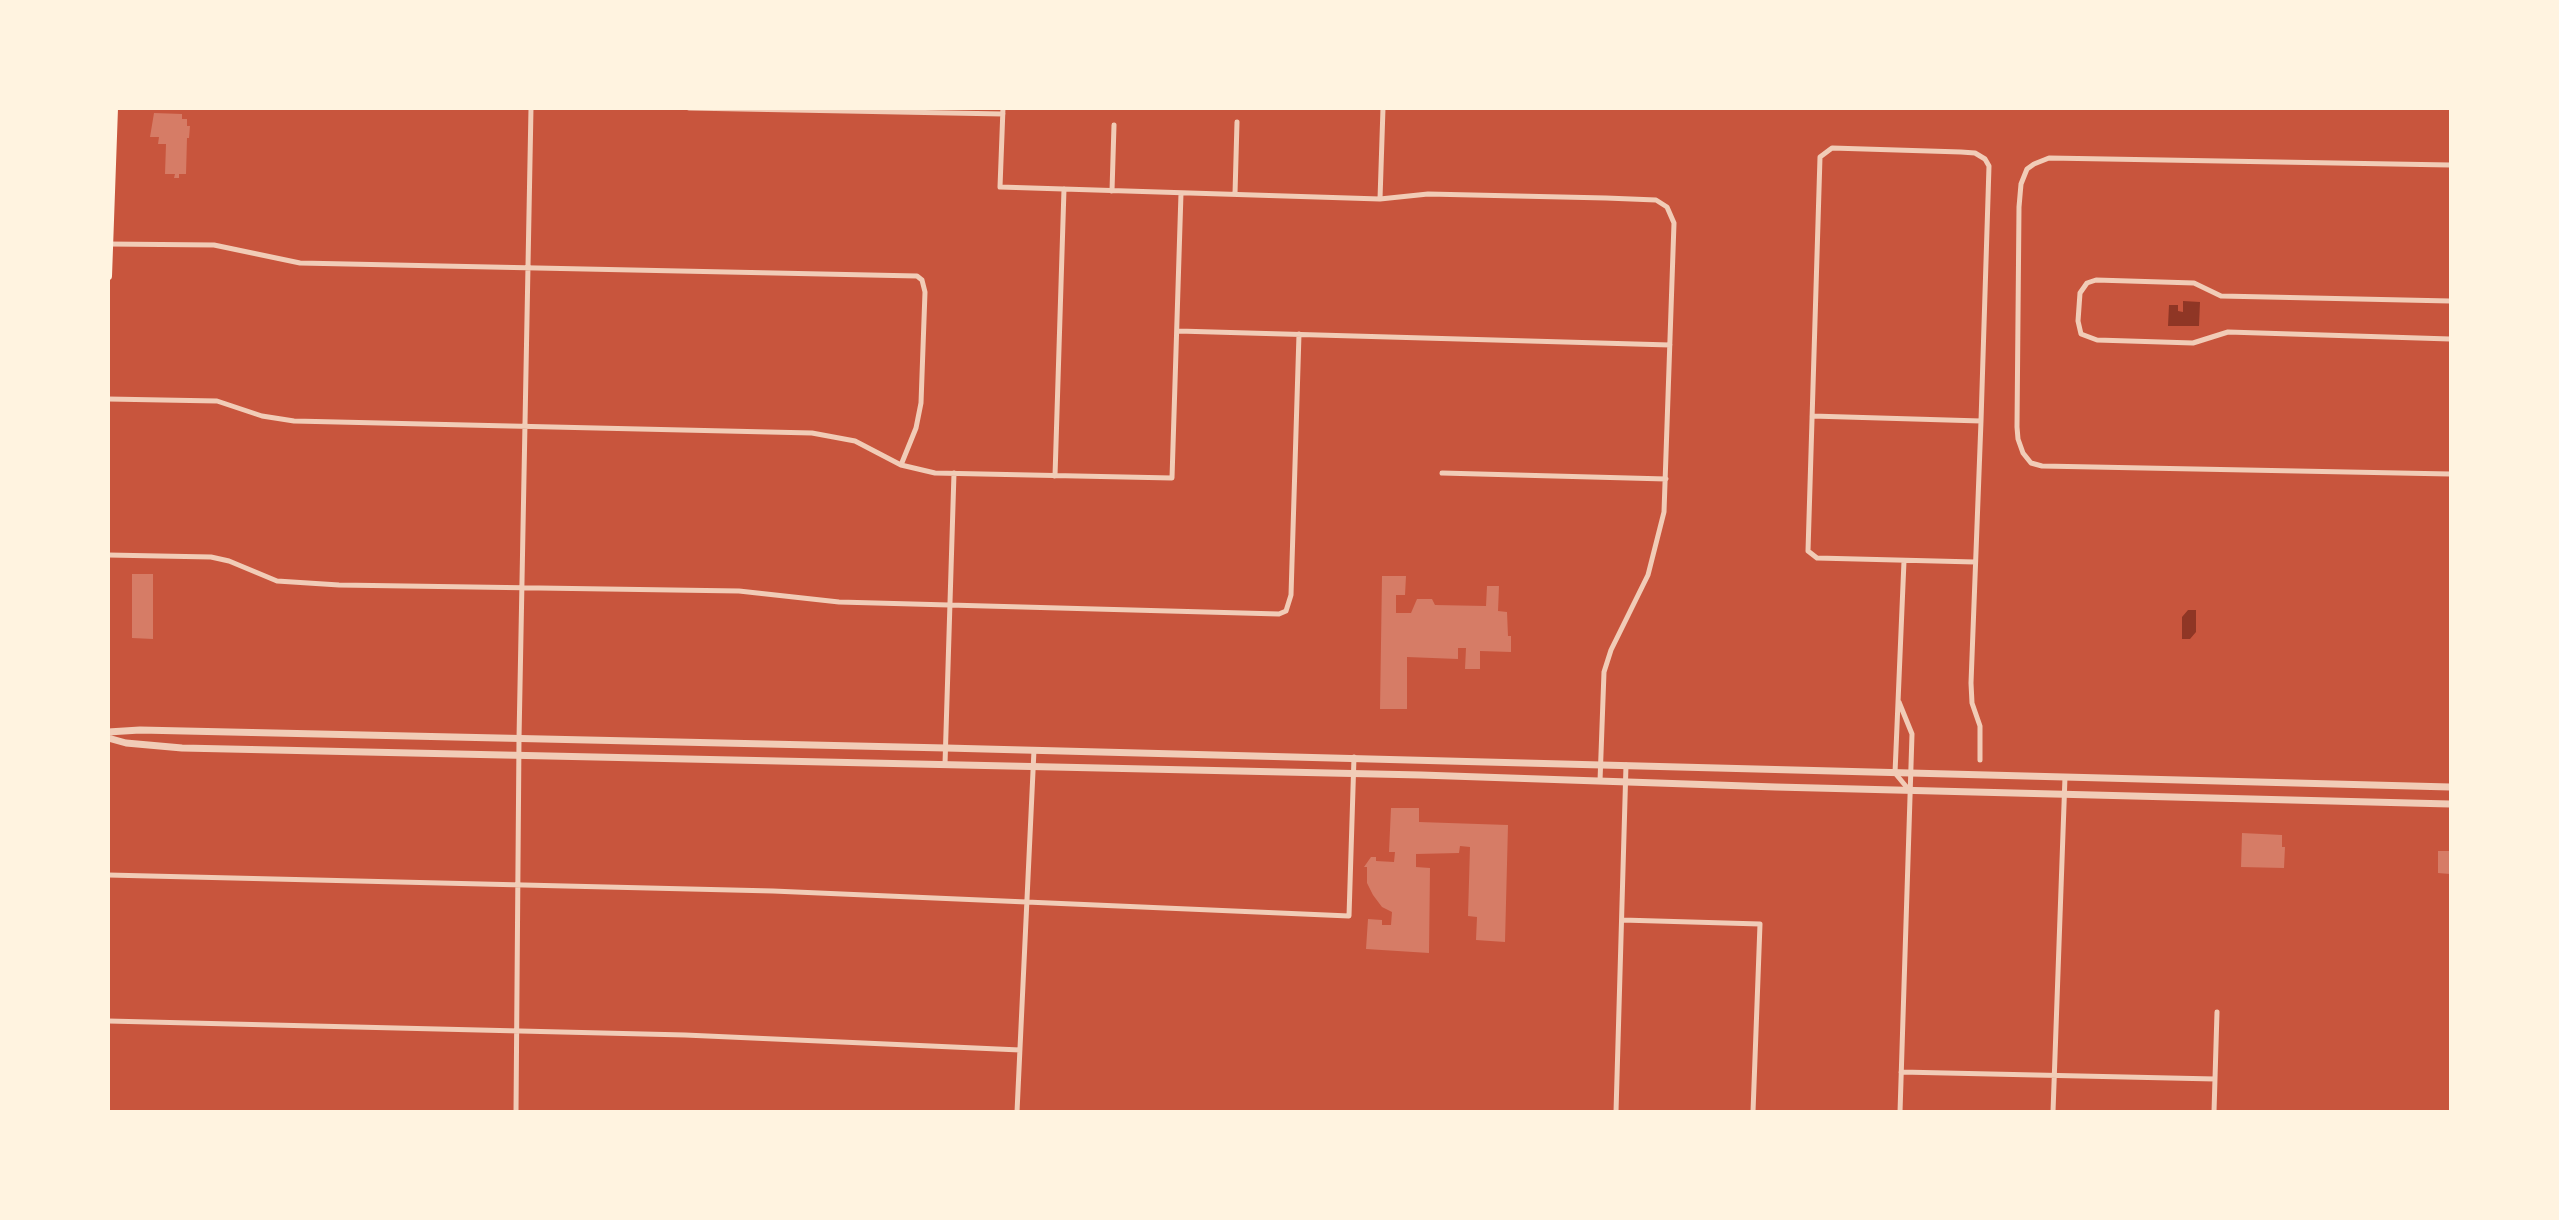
<!DOCTYPE html>
<style>
body{margin:0}
#map{position:relative;width:2559px;height:1220px;overflow:hidden;background:#c8553d;font-family:Ubuntu,sans-serif}
canvas{display:block}
.frame{position:absolute;inset:0;border:110px solid #fff3e0;pointer-events:none}
</style>
<div id="map">
<canvas width="2559" height="1220"></canvas>
<div class="frame"></div>
</div>
<script>
const g = document.querySelector('canvas').getContext('2d');
g.lineJoin = 'round';
function paint(path, color) {
  g.fillStyle = color;
  g.fill(path, 'evenodd');
}
function toPath(rows) {
  const path = new Path2D();
  for (const r of rows) {
    path.moveTo(r[0], r[1]);
    for (let i = 2; i < r.length; i += 2) path.lineTo(r[i], r[i + 1]);
  }
  return path;
}
function stroke(path, color, width, dash) {
  g.strokeStyle = color;
  g.lineWidth = width;
  g.lineCap = dash ? 'butt' : 'round';
  g.setLineDash(dash || []);
  g.stroke(path);
}
paint(toPath([
 [2183,301,2200,302,2199,326,2168,326,2169,305,2178,305,2178,311,2183,312],
 [2188,610,2196,610,2196,632,2190,639,2182,639,2182,617]
]), '#8f3625');
paint(toPath([
 [154,113,182,114,182,119,187,119,187,126,190,126,189,138,187,138,186,174,179,174,179,178,174,178,175,174,165,174,166,144,158,144,159,137,150,137],
 [132,574,153,574,153,639,132,638],
 [1382,576,1406,576,1405,595,1396,595,1396,613,1411,613,1417,599,1432,599,1435,605,1486,606,1487,586,1499,586,1498,611,1507,612,1508,636,1511,636,1511,652,1480,651,1480,669,1465,669,1466,648,1458,648,1458,659,1407,657,1407,709,1380,709],
 [1391,808,1419,808,1419,822,1508,825,1505,942,1476,940,1477,917,1468,916,1470,847,1460,846,1459,853,1416,854,1416,867,1430,868,1429,953,1366,949,1368,919,1382,920,1382,925,1391,925,1392,912,1382,907,1373,895,1367,883,1367,867,1364,867,1371,857,1376,857,1376,861,1394,862,1395,852,1389,852],
 [2242,833,2282,835,2282,847,2285,847,2284,868,2241,867],
 [2438,851,2450,851,2450,874,2438,873]
]), '#d67c66');
stroke(toPath([
 [689,108,1003,114],
 [1003,108,1000,187,1380,199,1428,194,1606,198,1656,200,1667,207,1674,223,1664,512,1648,575,1611,650,1604,672,1600,781],
 [2450,165,2049,158,2034,164,2027,169,2021,184,2019,207,2017,427,2018,439,2023,453,2031,463,2042,466,2450,474],
 [1112,191,1114,125],
 [1235,194,1237,122],
 [1380,199,1383,108],
 [108,244,214,245,300,263,917,276,922,280,925,292,921,403,916,428,901,465],
 [2450,301,2221,296,2194,283,2096,280,2087,283,2080,293,2078,321,2081,334,2097,340,2193,343,2228,332,2450,339],
 [1178,331,1670,345],
 [108,399,217,401,262,416,294,421,812,433,855,441,901,465,935,473,1172,478,1181,193],
 [1812,416,1981,421],
 [1442,473,1666,479],
 [1055,476,1064,189],
 [108,555,211,557,229,561,277,581,339,585,739,591,839,602,1279,614,1286,611,1291,595,1299,334],
 [1904,561,1895,773,1909,790],
 [1975,562,1817,558,1808,551,1820,157,1832,148,1961,152,1975,153,1985,159,1989,166,1981,421,1971,683,1972,703,1980,726,1980,760],
 [1899,702,1912,734,1900,1112],
 [945,764,954,473],
 [108,875,773,891,1349,916,1354,757],
 [1622,920,1760,924,1753,1112],
 [108,1021,685,1035,1020,1050],
 [1901,1072,2215,1079],
 [516,1112,519,739,531,108],
 [1017,1112,1034,750],
 [1616,1112,1626,765],
 [2053,1112,2065,777],
 [2214,1112,2217,1012]
]), '#f1ccb7', 5);
stroke(toPath([
 [108,732,140,730,946,748,2450,787],
 [108,738,126,743,182,748,1421,775,1776,787,2450,804]
]), '#f1ccb7', 7);
stroke(toPath([
 [108,276,114,108]
]), '#fff3e0', 8);
</script>
